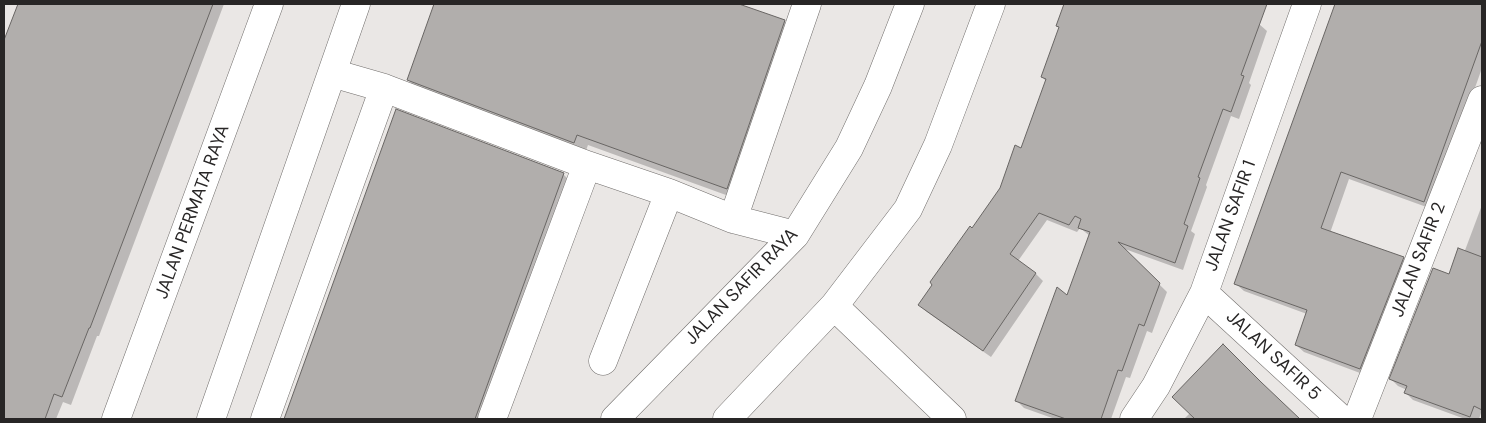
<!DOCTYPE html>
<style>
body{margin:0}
#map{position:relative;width:1486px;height:423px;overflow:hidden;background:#eae7e5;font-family:"DM Sans",sans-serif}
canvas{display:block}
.frame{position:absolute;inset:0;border:5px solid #282626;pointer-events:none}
</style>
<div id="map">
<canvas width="1486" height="423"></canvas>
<div class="frame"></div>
</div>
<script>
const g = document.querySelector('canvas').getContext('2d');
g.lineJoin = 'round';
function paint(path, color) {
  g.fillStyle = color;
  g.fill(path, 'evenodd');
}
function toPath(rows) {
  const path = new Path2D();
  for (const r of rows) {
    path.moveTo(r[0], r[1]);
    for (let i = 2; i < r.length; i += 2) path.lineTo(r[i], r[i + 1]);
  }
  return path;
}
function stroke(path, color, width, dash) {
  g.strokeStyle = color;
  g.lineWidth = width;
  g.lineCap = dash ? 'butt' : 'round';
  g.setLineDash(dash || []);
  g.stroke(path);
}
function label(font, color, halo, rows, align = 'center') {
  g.font = font + ' "DM Sans",sans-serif';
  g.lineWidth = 5;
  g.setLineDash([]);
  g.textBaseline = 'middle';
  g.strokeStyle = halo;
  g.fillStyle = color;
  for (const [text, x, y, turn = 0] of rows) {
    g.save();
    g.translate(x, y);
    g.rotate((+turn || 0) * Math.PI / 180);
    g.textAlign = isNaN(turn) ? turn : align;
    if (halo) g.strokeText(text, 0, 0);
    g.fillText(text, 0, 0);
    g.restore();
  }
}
paint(toPath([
 [19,4,224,4,99,336,97,336,71,405,63,402,56,419,4,419,4,44],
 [436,4,735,4,784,21,795,32,737,199,588,145,585,153,419,90,408,80],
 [1066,4,1254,4,1249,20,1259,24,1267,31,1249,83,1251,85,1239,119,1231,116,1206,185,1207,187,1191,231,1195,234,1183,270,1122,248,1167,292,1152,333,1147,331,1130,378,1126,377,1111,419,1055,419,1024,408,1016,400,1068,297,1090,236,1080,228,1077,232,1047,220,1018,261,1036,274,1043,281,991,357,927,312,920,305,1001,189,1022,149,1046,81,1042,77,1060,28,1058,26],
 [1336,4,1482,4,1482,68,1432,209,1349,179,1330,233,1403,259,1410,266,1368,376,1304,352,1296,345,1307,314,1244,291,1236,284],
 [397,111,563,174,573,184,489,419,285,419],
 [1482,205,1482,413,1481,413,1479,419,1465,419,1413,400,1406,393,1407,390,1398,386,1391,379,1455,277],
 [1190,413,1291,418,1292,419,1184,419]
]), '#0003');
const building = toPath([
 [18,4,213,4,90,328,89,328,62,397,54,394,45,419,4,419,4,40,18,4],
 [434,4,739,4,785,20,727,189,577,135,574,143,407,80,434,4],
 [1064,4,1267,4,1241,75,1244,76,1231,112,1223,109,1198,177,1200,178,1184,224,1188,226,1175,263,1118,242,1160,283,1144,326,1139,324,1122,371,1118,370,1101,419,1066,419,1015,401,1057,287,1067,295,1090,232,1078,228,1081,219,1075,216,1069,225,1039,213,1010,254,1036,273,983,351,918,305,932,285,930,282,970,226,972,228,1000,188,1015,145,1021,148,1046,79,1041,77,1059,27,1056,26,1064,4],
 [1335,4,1482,4,1482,41,1424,202,1341,172,1321,228,1404,257,1360,369,1295,345,1307,310,1234,284,1335,4],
 [396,109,564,173,475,419,284,419,396,109],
 [1458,248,1482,257,1482,410,1474,406,1470,417,1404,393,1407,386,1389,379,1433,268,1449,274,1458,248],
 [1223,344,1261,382,1300,419,1195,419,1172,397,1223,344]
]);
paint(building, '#b1aeac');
stroke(building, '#686563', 1);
const minor = toPath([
 [332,73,384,88,587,165,669,193,733,219,795,235],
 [733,219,807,4],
 [1204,293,1341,419],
 [834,306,952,419],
 [603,361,669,193],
 [116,419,269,4],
 [211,419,356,4],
 [265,419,384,88],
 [492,419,587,165],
 [615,419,795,235,849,148,878,86,910,4],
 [727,419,834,306,908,209,938,145,991,4],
 [1134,419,1156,386,1204,293,1307,4],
 [1357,419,1482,100]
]);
stroke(minor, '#716e6c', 29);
stroke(minor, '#fff', 28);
label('18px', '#282626', '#fff', [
 ["JALAN PERMATA RAYA",193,212,-70],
 ["JALAN SAFIR 1",1231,216,-70],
 ["JALAN SAFIR 2",1419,260,-69],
 ["JALAN SAFIR RAYA",742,287,-46],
 ["JALAN SAFIR 5",1273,356,43]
]);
</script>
